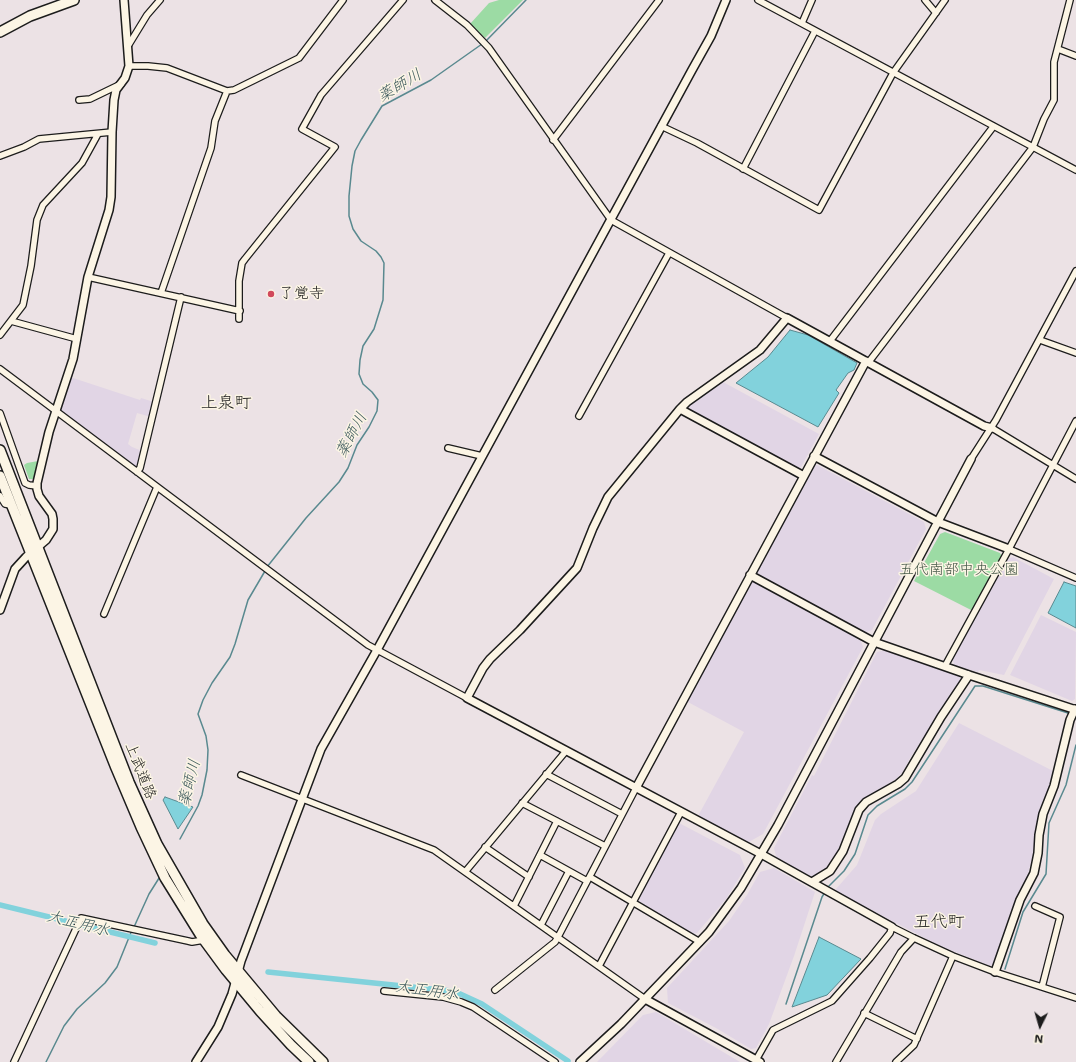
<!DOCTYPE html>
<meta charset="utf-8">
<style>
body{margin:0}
#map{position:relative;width:1076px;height:1062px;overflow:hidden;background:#ece2e5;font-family:"Shantell Sans",sans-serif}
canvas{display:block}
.north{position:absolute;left:1020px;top:1006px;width:40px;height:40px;-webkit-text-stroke:3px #fcf5e5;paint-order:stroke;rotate:185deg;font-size:11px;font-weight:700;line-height:16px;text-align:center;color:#1c1c1c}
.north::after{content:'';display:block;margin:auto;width:14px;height:18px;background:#1c1c1c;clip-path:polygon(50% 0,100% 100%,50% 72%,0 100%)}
</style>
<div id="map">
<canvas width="1076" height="1062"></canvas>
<div class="north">N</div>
</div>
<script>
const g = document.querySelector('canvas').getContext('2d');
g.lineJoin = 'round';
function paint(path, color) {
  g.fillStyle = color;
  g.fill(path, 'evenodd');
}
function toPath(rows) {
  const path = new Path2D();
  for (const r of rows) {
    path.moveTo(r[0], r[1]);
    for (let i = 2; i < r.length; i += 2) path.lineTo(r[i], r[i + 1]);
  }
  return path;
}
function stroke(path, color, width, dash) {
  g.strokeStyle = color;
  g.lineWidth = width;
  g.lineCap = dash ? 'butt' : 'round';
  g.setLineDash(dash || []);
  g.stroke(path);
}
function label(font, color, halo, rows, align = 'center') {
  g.font = font + ' "Shantell Sans","Klee One",sans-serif';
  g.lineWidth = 3;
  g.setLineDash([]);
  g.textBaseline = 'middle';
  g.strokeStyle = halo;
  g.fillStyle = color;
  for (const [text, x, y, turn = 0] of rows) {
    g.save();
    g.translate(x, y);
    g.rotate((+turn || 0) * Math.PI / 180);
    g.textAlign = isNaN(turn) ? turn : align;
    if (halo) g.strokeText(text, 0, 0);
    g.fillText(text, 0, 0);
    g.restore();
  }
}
paint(toPath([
 [70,377,140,400,141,398,154,402,151,417,137,413,128,444,132,447,142,451,138,469,60,412],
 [723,382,819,434,801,467,797,468,688,410,687,406],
 [817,465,924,522,926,529,872,630,864,633,758,575,756,571,813,466],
 [1013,557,1054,579,1004,675,979,670,978,672,955,666,952,659,1005,560],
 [754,581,860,638,863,647,763,834,747,843,698,816,744,732,686,701,750,582],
 [1041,615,1076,632,1075,699,1072,701,1010,675],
 [886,650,962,676,963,679,910,758,903,772,894,781,859,804,854,812,841,847,827,868,814,876,809,877,777,860,774,848,812,775,814,776,877,652],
 [959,723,1055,772,1041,809,1036,825,1034,841,1034,850,1027,878,1011,911,994,964,990,966,938,945,837,892,836,889,857,865,875,820,881,814,916,791],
 [679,823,740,855,745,868,726,899,697,933,693,934,640,902,639,898],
 [774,868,815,892,794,956,769,1024,756,1048,751,1049,716,1028,668,1003,667,988,729,921,747,895,760,872],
 [656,1012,740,1062,597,1062,643,1015]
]), '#e1d5e5');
paint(toPath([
 [499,0,523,0,485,38,470,24,489,3],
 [38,461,35,479,29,479,24,465,27,463],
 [945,532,1000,553,1002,557,973,611,914,581,940,534]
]), '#9cdba4');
const water = toPath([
 [790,330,808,335,857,363,854,370,848,373,836,390,839,393,818,427,736,383,768,357,790,330],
 [1064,582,1076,586,1076,628,1048,613,1064,582],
 [165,797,193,807,178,829,163,800,165,797],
 [819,937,861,959,827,995,792,1007,819,937]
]);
paint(water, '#82d2dc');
stroke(water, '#59898f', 1);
stroke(toPath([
 [485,42,526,0],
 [267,567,306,518,339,482,348,468,357,445,369,427,377,411,378,400,372,392,363,384,359,374,360,360,363,346,374,329,383,300,384,263,381,257,376,251,361,241,353,229,349,216,349,196,352,166,355,151,361,140,382,106,431,80,482,44],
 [180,839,198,806,202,795,207,770,208,750,206,736,198,714,203,700,212,683,230,657,235,644,248,600,265,571],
 [828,887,844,871,855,854,868,815,877,806,905,789,912,782,975,686,983,686,1068,713],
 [134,927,149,894,161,875],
 [1005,969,1023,912,1046,874,1049,823,1066,785,1076,745],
 [786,1004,822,897,825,892],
 [46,1062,64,1026,77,1009,105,983,117,967,132,930]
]), '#59898f', 1.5);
stroke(toPath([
 [0,905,155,943],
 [268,972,451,991,458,993,482,1004,568,1061]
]), '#82d2dc', 5.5);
const minor = toPath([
 [435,0,467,25,489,48,611,220,787,318],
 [758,0,1076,170],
 [925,0,936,13],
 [802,23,812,0],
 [128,46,147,15,160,0],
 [1058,49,1076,56],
 [129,66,148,66,167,68,227,91,234,90,299,58,343,0],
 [79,100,90,99,121,84],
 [661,126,697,143,819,210,893,73,945,0],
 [553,140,659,0],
 [0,156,24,147,39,139,112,132],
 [743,169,815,31],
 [88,277,240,311],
 [161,293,211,148,215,121,227,91],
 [239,319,239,281,242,263,245,259,335,147,302,129,321,95,403,0],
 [11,321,77,339],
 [0,335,23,305,31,266,37,220,43,205,82,163,98,134],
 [1040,340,1076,353],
 [830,341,993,127],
 [868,363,1033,147,1044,119,1054,100,1054,62,1070,0],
 [0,369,368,645,467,698],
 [0,413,25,483,29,485,37,486],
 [579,416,669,253],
 [992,428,1076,479],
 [448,448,482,456],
 [971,459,996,420,1076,271],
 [137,472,140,468,181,297],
 [0,496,5,504,11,505],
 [1009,549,1076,578],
 [104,614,157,487],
 [945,666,1009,549,1076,421],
 [546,774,622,814],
 [241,775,434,850,645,999],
 [522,803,605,846],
 [485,847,529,877],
 [540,855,587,881],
 [465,872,566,751],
 [590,877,700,942],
 [514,906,557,821],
 [1035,906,1060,917,1042,987],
 [541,925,569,871],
 [599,966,681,812],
 [495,990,555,942,558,937,636,788],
 [384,991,443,997,461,1002,473,1007,555,1062],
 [864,1013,917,1039],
 [756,1060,773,1030,832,1001,870,958,890,933,892,927,914,938,953,956,995,972,1076,998],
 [14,1062,81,918,188,941,192,942,204,940],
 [836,1062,901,952,914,938],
 [896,1062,914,1045,953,956]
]);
const tertiary = toPath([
 [680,409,804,476],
 [814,456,938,522,1009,549],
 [750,575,874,642,969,675,1076,710],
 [0,610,15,569,26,557,46,540,53,529,53,519,52,514,39,496,37,489,37,483,49,432,73,359,88,277,109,210,111,197,112,132,114,100,116,90,125,78,129,66,124,0],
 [636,788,866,361],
 [812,882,830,871,843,851,859,810,866,802,898,784,905,778,941,717,969,675],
 [892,927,761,854,467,698,483,668,490,659,520,630,577,568,593,528,608,497,680,409,687,402,760,350,787,318,984,426,992,428],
 [995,972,1020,900,1034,873,1038,853,1039,835,1043,814,1054,786,1070,720,1075,709],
 [645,999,760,1062],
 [196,1062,218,1027,232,994,241,961,321,749,377,650,692,70,711,36,726,0],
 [580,1062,621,1024,709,932,741,888,778,825,971,459]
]);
const primary = toPath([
 [0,32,30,16,74,0]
]);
const trunk = toPath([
 [0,450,129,782,157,844,203,924,225,955,276,1016,323,1062],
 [0,476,116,768,141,827,165,878,201,936,226,970,260,1011,291,1045,309,1062]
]);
stroke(minor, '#1c1c1c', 8);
stroke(tertiary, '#1c1c1c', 10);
stroke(primary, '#1c1c1c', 12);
stroke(trunk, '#1c1c1c', 12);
stroke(minor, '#fcf5e5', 5.5);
stroke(tertiary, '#fcf5e5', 7);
stroke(primary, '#fcf5e5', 9);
stroke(trunk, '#fcf5e5', 9);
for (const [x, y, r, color] of [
 [271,294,4,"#d1495b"]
]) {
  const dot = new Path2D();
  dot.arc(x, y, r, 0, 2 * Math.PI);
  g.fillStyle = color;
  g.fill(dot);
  stroke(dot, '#fcf5e5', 1.5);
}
label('15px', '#1c1c1c', '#fcf5e5', [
 ["了覚寺",279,294]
], 'left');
label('15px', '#425545', '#fcf5e5', [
 ["五代南部中央公園",959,570]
]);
label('15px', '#1c1c1c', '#fcf5e5', [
 ["上武道路",140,771,68]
]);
label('italic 16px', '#405c5f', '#fcf5e5', [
 ["薬師川",400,86,-31],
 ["薬師川",352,435,-62],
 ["薬師川",190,783,-76],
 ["大正用水",78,924,14],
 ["大正用水",427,991,8]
]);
label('17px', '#1c1c1c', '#fcf5e5', [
 ["上泉町",226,404],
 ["五代町",939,923]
]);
</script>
